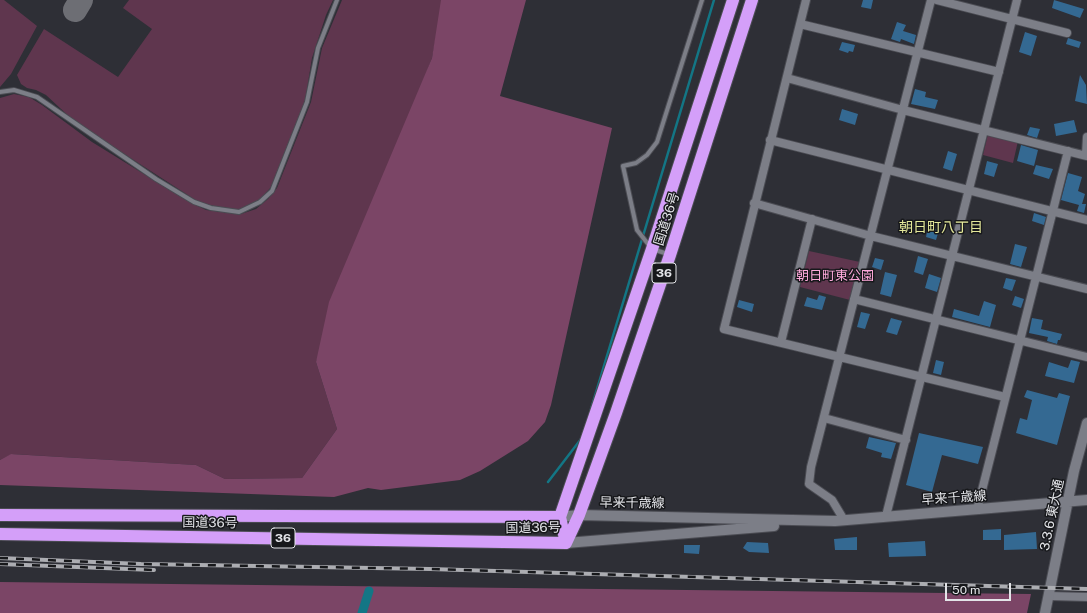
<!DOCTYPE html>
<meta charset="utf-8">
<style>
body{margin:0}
#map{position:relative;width:1087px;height:613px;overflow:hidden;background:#2e2f36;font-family:"Public Sans",sans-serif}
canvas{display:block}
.scale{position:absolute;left:945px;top:583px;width:66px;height:18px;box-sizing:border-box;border:2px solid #e3e4e8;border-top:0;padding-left:5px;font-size:12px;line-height:14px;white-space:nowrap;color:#e3e4e8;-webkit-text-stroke:3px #17181b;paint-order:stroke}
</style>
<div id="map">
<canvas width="1087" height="613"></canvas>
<div class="scale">50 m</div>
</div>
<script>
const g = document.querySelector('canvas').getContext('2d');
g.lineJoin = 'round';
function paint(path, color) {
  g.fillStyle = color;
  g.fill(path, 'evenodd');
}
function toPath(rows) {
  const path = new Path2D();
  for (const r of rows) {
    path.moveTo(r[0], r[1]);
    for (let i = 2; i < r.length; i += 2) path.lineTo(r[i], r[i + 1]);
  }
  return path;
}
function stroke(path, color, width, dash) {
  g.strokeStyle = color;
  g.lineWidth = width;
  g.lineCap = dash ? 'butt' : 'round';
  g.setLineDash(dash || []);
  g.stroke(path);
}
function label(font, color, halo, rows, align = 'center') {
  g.font = font + ' "Public Sans","Noto Sans JP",sans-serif';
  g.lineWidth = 3;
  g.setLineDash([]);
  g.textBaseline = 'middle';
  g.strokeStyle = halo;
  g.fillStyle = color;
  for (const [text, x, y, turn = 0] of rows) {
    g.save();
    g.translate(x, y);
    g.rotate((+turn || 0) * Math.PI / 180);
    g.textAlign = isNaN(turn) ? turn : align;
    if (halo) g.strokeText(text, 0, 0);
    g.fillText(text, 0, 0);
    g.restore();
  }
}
paint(toPath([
 [0,0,4,0,37,26,11,74,0,87],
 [129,0,333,0,326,15,312,58,305,101,294,133,272,186,257,203,241,210,219,208,197,201,75,122,46,95,36,90,27,88,21,84,17,75,44,29,118,77,152,29,123,8],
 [342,0,443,0,432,58,316,362,337,429,302,478,225,479,196,465,12,454,0,460,0,98,14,94,29,97,42,105,92,142,186,200,206,210,241,214,256,209,268,199,277,188,311,102,322,48],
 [988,134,1018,141,1013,163,983,155],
 [809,251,860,262,850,300,800,287]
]), '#5f364e');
paint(toPath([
 [441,0,526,0,500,96,612,128,551,405,545,422,528,441,480,471,460,480,381,490,368,488,334,497,0,485,0,460,11,454,196,465,225,479,302,478,337,429,316,362,329,302,432,58],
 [0,582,1031,594,1027,613,0,613]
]), '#7b4566');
stroke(toPath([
 [591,409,714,0],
 [548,482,581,439]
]), '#137685', 2.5);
stroke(toPath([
 [362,613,369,591]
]), '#137685', 9);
stroke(toPath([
 [75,10,81,0]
]), '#6d6e74', 24);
paint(toPath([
 [863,0,873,0,871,9,861,7],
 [1054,0,1084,9,1080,18,1052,8],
 [897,22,906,25,903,31,916,35,914,44,901,39,900,42,891,39],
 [1025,32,1037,36,1031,56,1019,52],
 [1068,38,1081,42,1079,48,1066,44],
 [842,42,855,45,853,52,849,51,848,53,839,50],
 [1080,75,1086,85,1087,104,1075,101],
 [915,89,926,92,925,97,938,100,935,109,911,104],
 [842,109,858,114,855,125,839,120],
 [1074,120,1077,132,1056,136,1054,124],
 [1030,127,1040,129,1037,138,1027,135],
 [1021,145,1038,150,1034,166,1017,161],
 [948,151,957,154,952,171,943,168],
 [987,161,998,164,994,177,984,174],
 [1036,165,1053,169,1049,179,1033,174],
 [1068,173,1082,177,1078,191,1085,194,1082,204,1086,204,1084,213,1077,211,1079,205,1061,200],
 [1034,213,1046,217,1044,225,1032,221],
 [928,227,939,230,936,240,926,237],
 [1015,244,1027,247,1021,267,1010,264],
 [918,256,928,259,923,275,914,272],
 [875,258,884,260,881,270,872,267],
 [885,272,897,275,891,297,880,294],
 [929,274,941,278,937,292,925,288],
 [1006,278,1016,280,1012,291,1003,288],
 [819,295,826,297,822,310,804,306,807,297,817,300],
 [1015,296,1024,299,1021,308,1012,305],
 [739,300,754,304,752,312,737,307],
 [984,301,996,305,990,327,952,317,954,309,979,316],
 [861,312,870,314,865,329,857,327],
 [891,318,902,321,897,335,886,332],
 [1032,318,1043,320,1041,329,1062,334,1060,340,1058,340,1057,344,1047,341,1048,337,1029,333],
 [936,360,944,362,941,375,933,373],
 [1071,360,1080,362,1074,383,1045,376,1049,362,1068,368],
 [1027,390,1057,398,1059,393,1070,396,1057,445,1016,433,1020,418,1027,420,1032,400,1024,397],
 [919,433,983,447,978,464,942,455,932,492,906,485],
 [869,437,896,443,891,459,881,457,882,453,866,448],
 [1001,529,1001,540,983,540,983,530],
 [1036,532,1037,549,1004,550,1004,535],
 [857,537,857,550,835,550,834,539],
 [925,541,926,556,889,557,888,543],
 [747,542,768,543,769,553,749,552,743,548],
 [684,545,700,545,699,554,684,553]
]), '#346992');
const lane = toPath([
 [0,92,14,90,37,97,156,179,194,202,211,208,239,212,260,202,272,191,307,102,318,48,337,0],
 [668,254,652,249,637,230,623,166,636,163,647,155,657,142,702,0]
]);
const street = toPath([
 [806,0,724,329,1005,397],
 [937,0,1067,33],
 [800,24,999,72],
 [787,78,903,110,1087,156],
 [770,140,1087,220],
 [1086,155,1087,137],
 [754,203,871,236,1087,289],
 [854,299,1087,357],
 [781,342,812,219],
 [824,418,906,440],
 [977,510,1068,151],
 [886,516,1017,0],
 [844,520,832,500,809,484,811,467,931,0],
 [1049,596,1087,597]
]);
const secondary = toPath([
 [560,517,579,515,835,521,1087,500],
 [566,543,774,526],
 [1045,613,1074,471,1087,423]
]);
const highway = toPath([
 [0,515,560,517],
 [560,517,652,249,733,0],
 [560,517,566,543],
 [0,534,566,543],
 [566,543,579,515,616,413,670,255,752,0]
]);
stroke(lane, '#4b4c53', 6);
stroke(street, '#4b4c53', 10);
stroke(secondary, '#4b4c53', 12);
stroke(highway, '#4b4c53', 14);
stroke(lane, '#7c7e87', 4);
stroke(street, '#7c7e87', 8);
stroke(secondary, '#7c7e87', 10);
stroke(highway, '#d49ff9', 12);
const rail = toPath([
 [0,558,141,564,430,569,1087,589],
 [0,564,154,570]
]);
stroke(rail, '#acadb2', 4);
stroke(rail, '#17181b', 2.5, [8]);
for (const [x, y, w] of [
 [664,273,24],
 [283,538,24]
]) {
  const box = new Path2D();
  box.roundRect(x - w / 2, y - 10, w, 20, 3);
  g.fillStyle = '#17181b';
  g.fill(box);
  stroke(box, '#e3e4e8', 1);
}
label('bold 12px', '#e3e4e8', null, [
 ["36",664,273],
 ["36",283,538]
]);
label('13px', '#e3e4e8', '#17181b', [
 ["国道36号",667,219,-72],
 ["早来千歳線",954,498,-4],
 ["早来千歳線",632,503,1],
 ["3.3.6 東大通",1052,515,-78],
 ["国道36号",210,523,1],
 ["国道36号",533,528,-1]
]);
label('13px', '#ffaadc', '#17181b', [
 ["朝日町東公園",835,276]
]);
label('14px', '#e4e89a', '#17181b', [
 ["朝日町八丁目",941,228]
]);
</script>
